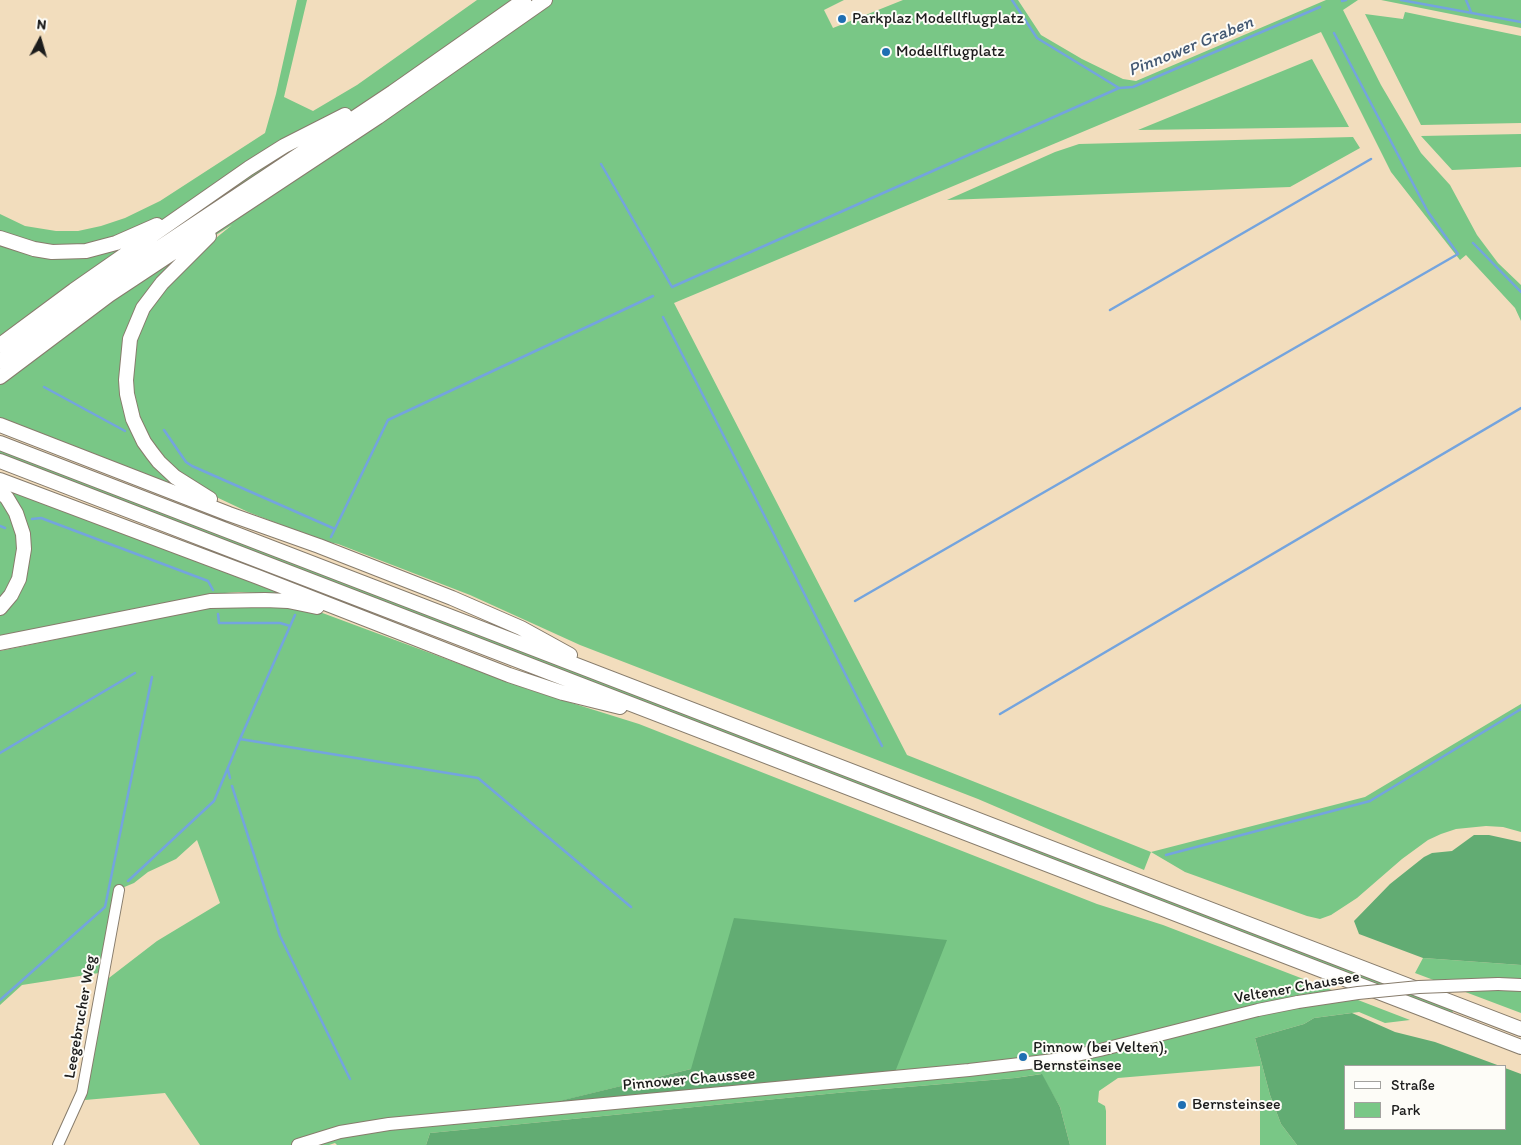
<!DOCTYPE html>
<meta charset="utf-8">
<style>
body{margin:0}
#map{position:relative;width:1521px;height:1145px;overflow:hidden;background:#f2ddbd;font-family:Itim,sans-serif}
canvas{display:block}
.legend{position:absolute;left:1344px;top:1065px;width:162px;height:65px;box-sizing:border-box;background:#fdfcf7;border:1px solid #a3a29f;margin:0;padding:6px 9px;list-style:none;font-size:15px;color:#1c1c1c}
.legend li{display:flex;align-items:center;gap:10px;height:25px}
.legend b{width:25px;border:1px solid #a3a29f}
.north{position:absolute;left:15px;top:15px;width:50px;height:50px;-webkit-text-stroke:4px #fdfcf7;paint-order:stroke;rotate:6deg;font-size:14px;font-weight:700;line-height:20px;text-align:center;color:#1c1c1c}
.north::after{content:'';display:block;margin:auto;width:18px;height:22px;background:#1c1c1c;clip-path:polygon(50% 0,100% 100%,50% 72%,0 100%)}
</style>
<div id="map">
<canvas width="1521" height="1145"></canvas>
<ul class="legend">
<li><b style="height:6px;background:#fff"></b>Straße</li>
<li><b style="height:14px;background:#79c786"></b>Park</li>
</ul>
<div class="north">N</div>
</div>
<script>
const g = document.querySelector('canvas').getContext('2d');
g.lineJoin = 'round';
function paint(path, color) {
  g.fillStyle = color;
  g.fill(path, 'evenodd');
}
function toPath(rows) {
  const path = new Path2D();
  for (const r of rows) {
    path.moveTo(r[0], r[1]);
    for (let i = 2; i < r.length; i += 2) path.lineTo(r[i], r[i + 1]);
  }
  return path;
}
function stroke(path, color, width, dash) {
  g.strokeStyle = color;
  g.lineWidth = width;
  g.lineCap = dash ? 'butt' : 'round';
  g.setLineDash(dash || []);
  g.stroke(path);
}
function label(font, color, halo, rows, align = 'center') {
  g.font = font + ' Itim,sans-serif';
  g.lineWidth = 4;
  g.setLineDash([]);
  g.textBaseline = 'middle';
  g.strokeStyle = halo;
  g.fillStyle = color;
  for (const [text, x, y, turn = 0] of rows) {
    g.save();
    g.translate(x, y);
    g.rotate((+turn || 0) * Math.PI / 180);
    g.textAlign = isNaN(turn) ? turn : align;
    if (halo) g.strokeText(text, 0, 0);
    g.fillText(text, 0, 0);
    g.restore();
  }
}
paint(toPath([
 [297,0,307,0,284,97,313,111,357,85,477,0,844,0,824,10,833,28,903,0,1018,0,1041,35,1082,59,1123,79,1136,81,1326,0,1358,0,1343,10,1381,85,1421,153,1450,185,1477,235,1498,263,1521,285,1521,321,1515,308,1466,255,1460,260,1391,172,1321,32,674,303,907,755,1151,852,1365,797,1521,704,1521,832,1503,827,1486,826,1456,829,1441,834,1428,840,1402,859,1357,898,1331,915,1320,919,1307,916,1185,872,1151,852,1144,870,978,799,580,645,470,595,338,544,323,541,248,512,212,495,183,477,171,468,160,456,142,427,132,395,132,356,137,334,145,315,156,298,195,255,232,225,185,254,153,287,141,304,132,322,126,338,123,358,122,378,125,406,139,440,148,455,164,473,195,497,0,421,0,214,25,226,56,231,78,231,101,226,125,218,160,201,265,133,276,94],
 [1381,0,1521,0,1521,28],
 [1405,12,1521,36,1521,123,1421,125,1365,14,1403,19],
 [1312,59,1349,127,1138,130],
 [1521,134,1521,167,1452,170,1421,136],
 [1353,137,1360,148,1290,187,947,200,1055,152,1079,144],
 [0,449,1453,1010,1452,1014,0,455],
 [4,488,293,595,239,592,211,594,0,636,0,615,10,604,27,570],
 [0,498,5,503,19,539,14,578,0,602],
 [254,604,309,608,527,689,639,724,1097,904,1163,925,1410,1020,1385,1023,1359,1012,1314,1018,1304,1024,1255,1038,1270,1095,1281,1124,1297,1145,1260,1145,1260,1066,1118,1078,1099,1091,1098,1102,1105,1106,1106,1111,1106,1145,1070,1145,1060,1107,1041,1074,1015,1078,847,1092,430,1133,426,1145,337,1145,335,1143,329,1145,200,1145,165,1093,85,1100,105,981,157,941,220,903,197,840,176,859,148,872,134,883,122,888,99,973,22,985,0,1005,0,651,217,606],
 [691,1069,894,1072,556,1102],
 [1423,958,1521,965,1521,1013,1415,973]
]), '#79c786');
paint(toPath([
 [1474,835,1489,835,1521,842,1521,965,1423,958,1359,934,1354,921,1390,884,1424,857,1432,853,1452,851],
 [734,918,947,940,895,1072,551,1103,691,1069],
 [1352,1013,1395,1032,1435,1042,1500,1066,1345,1066,1345,1129,1505,1129,1505,1068,1521,1074,1521,1145,1297,1145,1281,1124,1270,1095,1255,1038,1304,1024,1314,1018],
 [1042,1074,1060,1107,1070,1145,426,1145,430,1133,847,1092,1015,1078]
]), '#62ac73');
stroke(toPath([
 [1012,0,1037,38,1119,88,1133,87,1320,7],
 [1401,0,1521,22],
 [1466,0,1471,12],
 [1342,1,1346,0],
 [601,164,672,287,1119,88],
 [1473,243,1521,292],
 [1110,310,1371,159],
 [663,317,882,746],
 [44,387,125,431],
 [164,430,186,462,192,466,335,529],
 [32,519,41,518,208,581,213,590],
 [0,526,5,528],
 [331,537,388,420,653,296],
 [855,601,1458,254,1428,212,1334,33],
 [218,614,219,623,280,623,290,626],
 [1000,714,1521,408],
 [240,739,478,778,631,907],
 [0,753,135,673],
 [228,770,230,778],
 [232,786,280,936,350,1079],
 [1166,855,1370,801,1521,709],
 [128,881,214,801,240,739,295,615],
 [0,1000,105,907,152,677]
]), '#74a4de', 2.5);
const minor = toPath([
 [58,1145,82,1092,119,890]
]);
const major = toPath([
 [1498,984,1521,985],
 [298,1145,340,1132,389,1124,969,1070,1054,1060,1100,1050,1258,1010,1298,1002]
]);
const highway = toPath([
 [209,236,162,283,143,308,130,339,126,380,127,394,133,419,144,442,152,453,159,462,175,477,210,499],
 [0,238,34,249,52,252,86,251,116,243,157,225],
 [0,345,74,290,249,168,284,146,345,115],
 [0,361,88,295,393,92,524,0],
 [0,377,109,295,378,117,545,0],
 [0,425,229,514,319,546,452,598,521,628,570,655],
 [0,443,1521,1029],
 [0,461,1521,1047],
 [0,480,258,577,509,675,563,693,620,707],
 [0,491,7,498,16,513,23,534,24,549,19,579,11,595,0,608],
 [0,643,210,601,265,600,288,601,317,607]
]);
stroke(minor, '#877c6c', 12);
stroke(major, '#877c6c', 14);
stroke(highway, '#877c6c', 16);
stroke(minor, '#fff', 10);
stroke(major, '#fff', 12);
stroke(highway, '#fff', 14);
const majorBridge = toPath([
 [1298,1002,1358,993,1419,987,1498,984]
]);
stroke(majorBridge, '#877c6c', 14, []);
stroke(majorBridge, '#fff', 12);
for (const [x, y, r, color] of [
 [842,19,5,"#1f6fb2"],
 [886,52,5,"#1f6fb2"],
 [1023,1057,5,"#1f6fb2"],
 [1182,1105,5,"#1f6fb2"]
]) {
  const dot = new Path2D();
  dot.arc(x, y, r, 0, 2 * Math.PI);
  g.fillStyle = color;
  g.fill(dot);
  stroke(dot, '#fdfcf7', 2);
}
label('16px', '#1c1c1c', '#fdfcf7', [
 ["Parkplaz Modellflugplatz",852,19],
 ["Modellflugplatz",896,52],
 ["Pinnow (bei Velten),",1033,1048],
 ["Bernsteinsee",1033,1066],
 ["Bernsteinsee",1192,1105]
], 'left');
label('16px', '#1c1c1c', '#fdfcf7', [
 ["Veltener Chaussee",1297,988,-10],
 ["Leegebrucher Weg",81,1017,-80],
 ["Pinnower Chaussee",689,1080,-5]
]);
label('italic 18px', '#445973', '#fdfcf7', [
 ["Pinnower Graben",1191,47,-22]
]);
</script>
